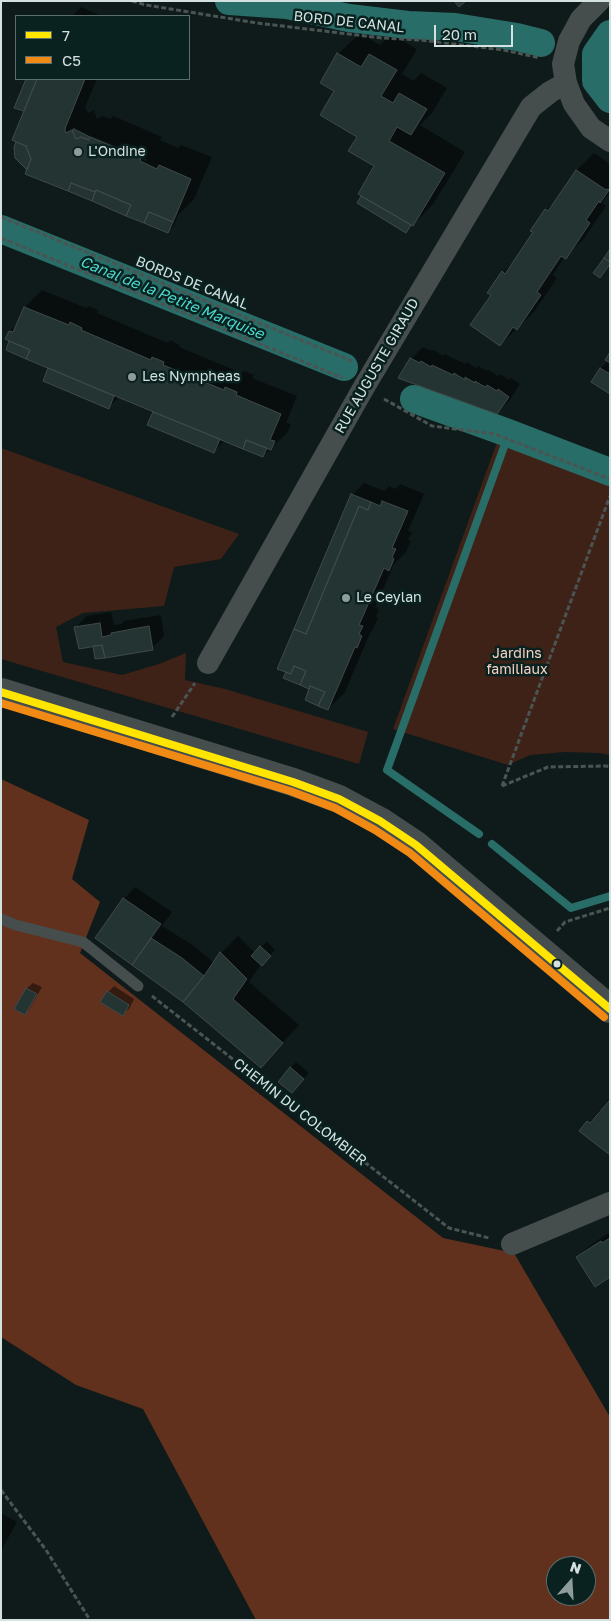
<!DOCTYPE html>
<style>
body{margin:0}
#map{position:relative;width:611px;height:1621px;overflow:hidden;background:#0f1b1a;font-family:"Golos Text",sans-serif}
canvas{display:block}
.frame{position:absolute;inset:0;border:2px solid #d3e1e0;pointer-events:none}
.legend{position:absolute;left:15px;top:15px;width:175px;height:65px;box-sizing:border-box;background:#09211f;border:1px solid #5a6e6c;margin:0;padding:6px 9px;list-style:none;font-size:15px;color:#d3e1e0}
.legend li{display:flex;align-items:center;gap:10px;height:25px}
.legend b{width:25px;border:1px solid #5a6e6c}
.north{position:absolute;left:546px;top:1556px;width:50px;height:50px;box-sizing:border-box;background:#09211f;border:1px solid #5a6e6c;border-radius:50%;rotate:19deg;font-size:14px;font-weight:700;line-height:20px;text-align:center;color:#d3e1e0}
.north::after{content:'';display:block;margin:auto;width:18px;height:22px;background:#8e9c9b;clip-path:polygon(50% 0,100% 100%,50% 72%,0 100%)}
.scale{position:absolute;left:434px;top:25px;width:79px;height:22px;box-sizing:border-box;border:2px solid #d3e1e0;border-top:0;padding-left:6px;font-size:15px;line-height:18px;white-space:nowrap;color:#d3e1e0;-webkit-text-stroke:4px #09211f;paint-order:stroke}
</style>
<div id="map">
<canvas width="611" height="1621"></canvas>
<div class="frame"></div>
<ul class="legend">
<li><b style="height:6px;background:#ffe500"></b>7</li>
<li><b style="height:6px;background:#f18a14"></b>C5</li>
</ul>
<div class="north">N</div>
<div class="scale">20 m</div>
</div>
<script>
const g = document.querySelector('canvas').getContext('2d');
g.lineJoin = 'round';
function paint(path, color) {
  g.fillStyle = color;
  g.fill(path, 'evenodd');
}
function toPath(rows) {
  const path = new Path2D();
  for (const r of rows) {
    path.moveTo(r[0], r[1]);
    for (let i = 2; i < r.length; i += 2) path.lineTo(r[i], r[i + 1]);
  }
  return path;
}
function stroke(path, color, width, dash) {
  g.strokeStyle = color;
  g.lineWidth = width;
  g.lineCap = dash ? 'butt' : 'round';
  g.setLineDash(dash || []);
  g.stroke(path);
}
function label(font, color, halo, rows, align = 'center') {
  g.font = font + ' "Golos Text",sans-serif';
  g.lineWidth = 5;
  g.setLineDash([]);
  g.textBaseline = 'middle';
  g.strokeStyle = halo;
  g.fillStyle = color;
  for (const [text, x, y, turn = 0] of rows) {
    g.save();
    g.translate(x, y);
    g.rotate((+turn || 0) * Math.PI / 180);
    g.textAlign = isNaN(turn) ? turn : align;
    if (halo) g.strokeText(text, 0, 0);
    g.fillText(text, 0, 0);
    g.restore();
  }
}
paint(toPath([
 [503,426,610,468,610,755,600,753,565,752,530,755,508,765,393,729],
 [1,448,239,534,221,559,174,567,164,606,83,613,56,627,63,662,122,675,159,664,186,653,185,680,225,689,368,732,359,764,1,659]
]), '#3f2217');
paint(toPath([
 [1,779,89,820,72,879,100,902,80,953,443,1238,514,1253,610,1417,610,1620,256,1620,143,1409,76,1385,1,1337],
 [556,1566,586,1566,586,1596,556,1596]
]), '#62311d');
paint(toPath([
 [81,7,102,16,72,16],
 [360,33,380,45,391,34,417,49,402,74,413,81,421,73,447,88,432,113,420,125,465,152,434,203,413,225,412,224,406,231,359,202,363,195,376,166,359,137,336,91,338,54],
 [27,79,97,79,85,107,88,113,94,110,97,119,103,116,110,119,113,116,162,137,160,140,178,148,181,145,212,157,194,199,178,215,174,226,168,231,27,173,28,170,15,148,27,106,16,107],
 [91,136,147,159,146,161,91,138],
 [594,153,610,164,610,192,602,203,606,206,583,240,565,256,553,275,557,278,534,312,500,345,492,294,503,272,518,257,535,232,546,210,560,196,577,170],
 [42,290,86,308,88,306,98,310,97,313,168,343,170,340,180,345,179,347,241,373,244,371,254,375,252,378,297,396,286,423,291,424,288,432,263,456,225,440,214,451,149,425,155,411,120,396,108,408,10,342,12,341,10,331,18,323,25,307],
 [423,347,432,351,434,350,443,356,445,354,465,364,467,362,476,368,478,366,487,371,488,370,498,376,500,374,509,380,511,378,520,384,509,401,497,413,411,359],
 [610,354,610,392,593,381,601,368,609,360],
 [364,483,384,491,389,486,395,489,400,484,424,494,408,531,412,532,408,540,411,541,406,552,394,564,375,608,379,609,376,617,378,618,373,629,370,633,345,692,328,709,313,684,352,495],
 [111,612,114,625,122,624,124,621,161,615,164,636,152,648,97,645,76,627,87,616],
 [135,887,172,912,162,926,194,946,214,963,221,953,238,936,255,953,267,941,275,950,261,964,249,982,299,1025,261,1066,184,1001,124,899],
 [33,983,42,987,30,1008,25,1014,16,1009,27,988],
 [114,986,134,999,129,1009,123,1014,108,992],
 [296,1062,309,1073,297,1086,291,1068],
 [600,1110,602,1111,610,1154,581,1131],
 [610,1232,610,1276,577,1257,589,1246],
 [1,1513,17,1522,1,1551]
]), '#0007');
stroke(toPath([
 [479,834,387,770,505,444],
 [492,844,571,908,610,896]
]), '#296d68', 8);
stroke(toPath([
 [229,1,287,5,349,18,408,25,455,27,517,37,541,43],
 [610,34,596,54,596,81,610,99],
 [1,229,344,367],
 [414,399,508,433,610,472]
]), '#296d68', 28);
const building = toPath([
 [454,1,466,1,459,7,454,1],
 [337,53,361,67,369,54,397,70,381,96,393,103,399,93,427,109,411,135,397,127,389,141,445,173,413,226,358,194,374,166,348,151,357,137,320,115,334,91,320,83,337,53],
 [26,79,37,79,24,111,14,108,26,79],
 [37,79,85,79,66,126,65,129,66,133,72,130,76,139,81,137,89,140,90,137,141,158,140,161,157,169,159,165,191,179,173,222,149,212,144,223,126,216,131,205,96,190,95,192,71,183,68,191,25,174,31,159,26,146,12,140,37,79],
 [74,129,90,137,89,140,81,137,76,139,72,130,74,129],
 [16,142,26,146,31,159,27,170,15,158,14,147,16,142],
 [576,170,606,190,607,189,609,190,600,203,599,201,586,220,590,223,566,259,561,256,537,292,541,295,517,330,513,327,500,346,470,325,491,295,487,293,502,271,505,274,533,232,530,231,545,209,548,211,576,170],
 [71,183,95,192,92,201,68,191,71,183],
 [96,190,131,205,126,216,92,201,96,190],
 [361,196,411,225,406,233,357,203,361,196],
 [149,212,173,222,168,233,144,223,149,212],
 [610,249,610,262,604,258,610,249],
 [604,258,610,262,610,264,600,278,593,273,604,258],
 [24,307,69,325,70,322,82,328,81,330,151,360,152,357,164,362,163,365,224,390,225,387,237,392,236,395,281,414,270,440,275,441,271,450,246,440,243,449,26,359,30,350,5,339,9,331,13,332,24,307],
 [9,341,30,350,26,359,6,350,9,341],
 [610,352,610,363,605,360,610,352],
 [410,358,420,363,421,361,431,367,432,365,453,375,454,373,465,380,465,377,475,383,475,381,485,387,487,385,497,391,498,389,509,397,497,414,398,378,410,358],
 [48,368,114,396,109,409,43,381,48,368],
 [600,368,610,374,610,394,591,382,600,368],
 [153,412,220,439,214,453,147,425,153,412],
 [246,440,267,448,263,457,243,449,246,440],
 [351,494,371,502,368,510,359,506,306,634,294,629,351,494],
 [382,501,408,511,392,548,396,549,392,557,394,559,389,571,384,568,359,625,363,626,359,634,362,636,357,648,355,647,328,710,318,706,325,692,310,686,309,689,300,685,306,671,294,666,291,674,277,669,294,629,306,634,359,506,368,510,371,502,380,506,382,501],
 [100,623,102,637,111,635,111,633,149,626,153,650,105,658,102,645,79,649,74,627,100,623],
 [102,645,105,658,95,659,93,646,102,645],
 [294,666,306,671,300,685,283,678,286,672,291,674,294,666],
 [310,686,325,692,318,706,305,700,310,686],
 [123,898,161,924,132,965,95,938,123,898],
 [151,938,182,958,204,976,183,1002,132,965,151,938],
 [260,946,271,956,262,966,251,956,260,946],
 [220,952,247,979,233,999,283,1043,261,1068,183,1002,204,976,220,952],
 [26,988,37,994,25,1015,14,1009,26,988],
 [107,991,129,1005,123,1016,100,1002,107,991],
 [290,1067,304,1079,292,1093,278,1082,290,1067],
 [610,1100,610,1155,579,1131,587,1121,590,1123,610,1100],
 [610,1238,610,1277,595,1287,576,1257,601,1241,602,1243,610,1238]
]);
paint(building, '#243433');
stroke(building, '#3f4a49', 1);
stroke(toPath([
 [132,1,146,5,257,23,382,38,421,40,504,50,540,58],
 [1,217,352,361],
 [1,238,343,378],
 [384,399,432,426,495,434,610,479],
 [172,717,195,683],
 [502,786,610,496],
 [502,786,548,767,606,766,610,767],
 [557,931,565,922,610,908],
 [152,996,449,1228,489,1238],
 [1,1490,46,1550,90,1620]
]), '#4a5453', 3, [5, 2.5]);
stroke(toPath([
 [1,919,16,925,83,942,138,986]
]), '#454e4d', 11);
stroke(toPath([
 [599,1,581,19,569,41,563,64,566,83,574,104,591,128,610,141],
 [208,663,364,387,531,107,550,92,566,83],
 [512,1244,610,1203]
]), '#454e4d', 22);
stroke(toPath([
 [1,692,293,782,339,799,380,821,416,845,610,1009]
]), '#454e4d', 28);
stroke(toPath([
 [1,692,293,782,339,799,380,821,416,845,610,1009]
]), '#ffe500', 8);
stroke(toPath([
 [1,703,290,791,335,808,375,830,410,853,604,1017]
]), '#f18a14', 8);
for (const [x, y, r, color] of [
 [78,152,5,"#8e9c9b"],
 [132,377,5,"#8e9c9b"],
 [346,598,5,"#8e9c9b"],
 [557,964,4.5,"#d3e1e0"]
]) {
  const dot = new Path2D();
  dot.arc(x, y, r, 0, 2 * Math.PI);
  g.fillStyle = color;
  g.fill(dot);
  stroke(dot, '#09211f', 2);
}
label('14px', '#d3e1e0', '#09211f', [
 ["BORD DE CANAL",349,22,6],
 ["BORDS DE CANAL",192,283,22],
 ["RUE AUGUSTE GIRAUD",377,366,-60],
 ["CHEMIN DU COLOMBIER",300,1112,38]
]);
label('14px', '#d3e1e0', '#09211f', [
 ["L'Ondine",88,152],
 ["Les Nympheas",142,377],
 ["Le Ceylan",356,598]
], 'left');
label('14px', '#f8d1c3', '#09211f', [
 ["Jardins",517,654],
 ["familiaux",517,670]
]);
label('italic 15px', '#4bd9cf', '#09211f', [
 ["Canal de la Petite Marquise",172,298,22]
]);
</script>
